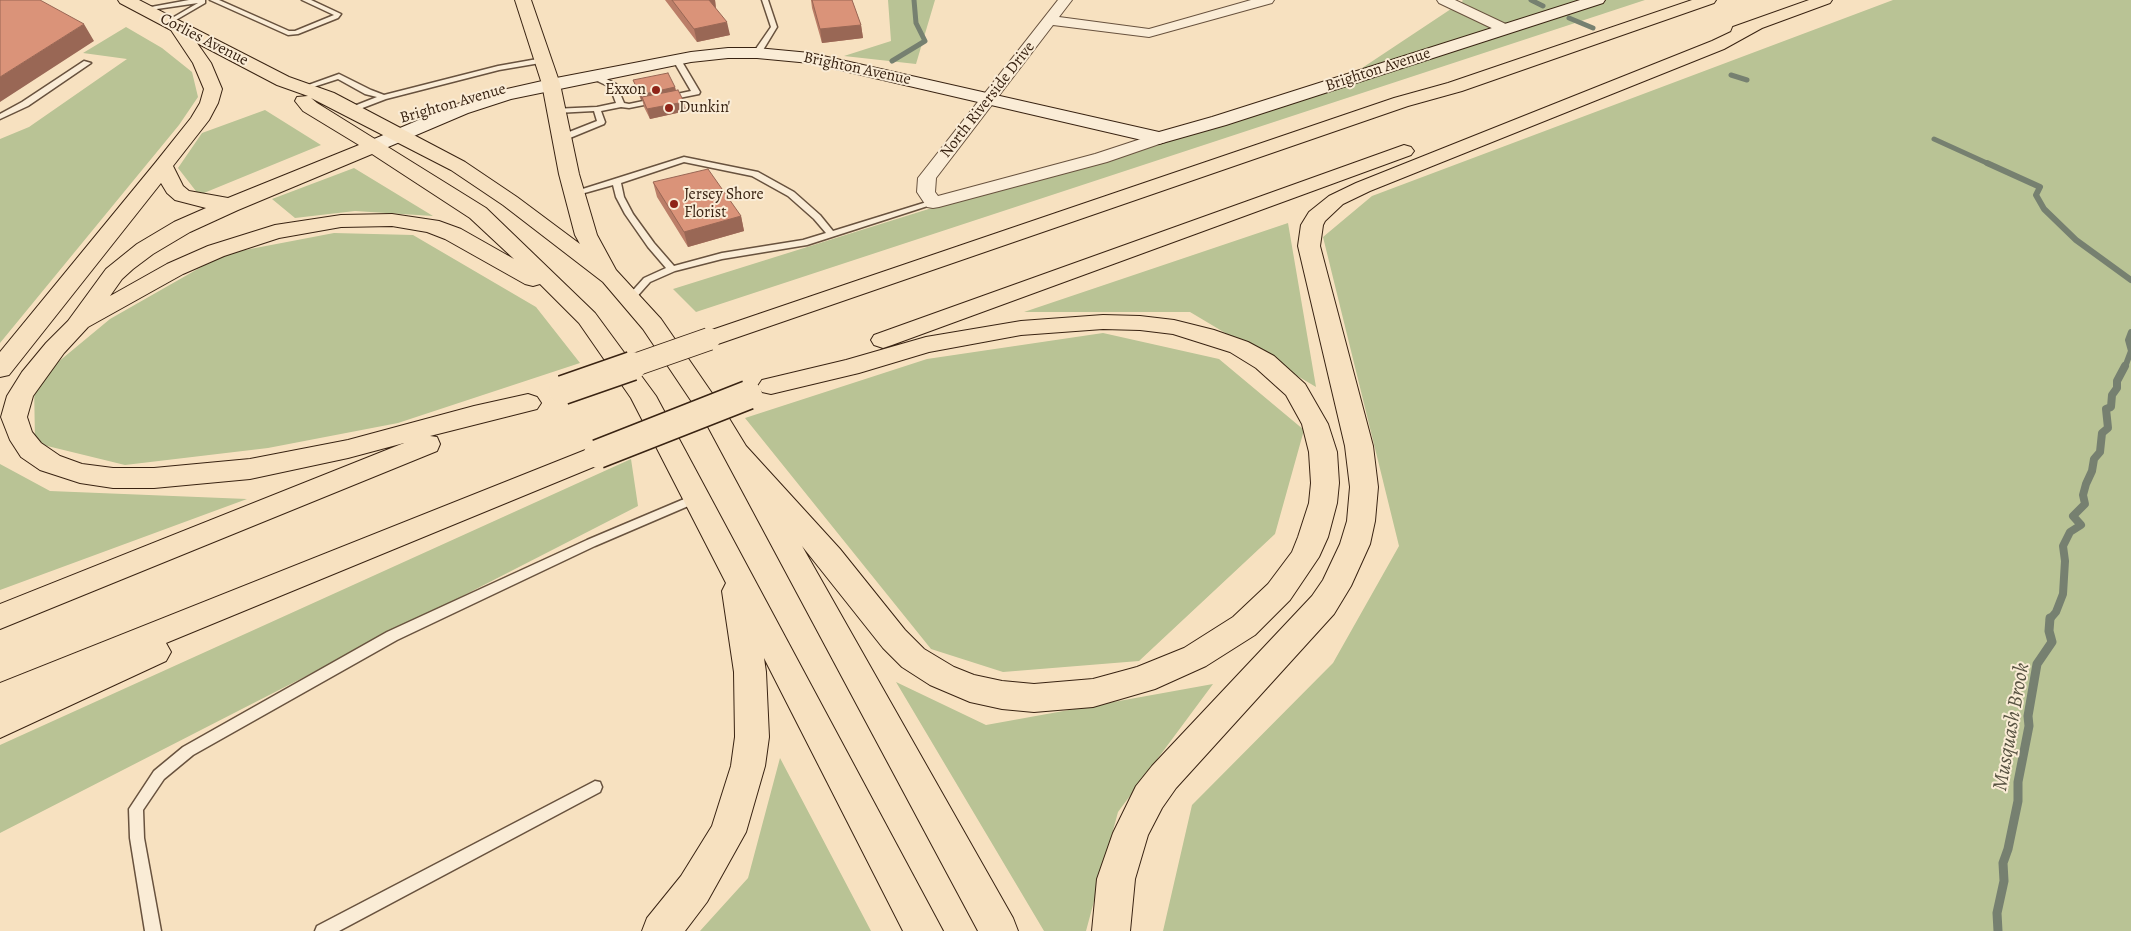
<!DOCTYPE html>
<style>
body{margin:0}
canvas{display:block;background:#f7e1c0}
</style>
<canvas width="2131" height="931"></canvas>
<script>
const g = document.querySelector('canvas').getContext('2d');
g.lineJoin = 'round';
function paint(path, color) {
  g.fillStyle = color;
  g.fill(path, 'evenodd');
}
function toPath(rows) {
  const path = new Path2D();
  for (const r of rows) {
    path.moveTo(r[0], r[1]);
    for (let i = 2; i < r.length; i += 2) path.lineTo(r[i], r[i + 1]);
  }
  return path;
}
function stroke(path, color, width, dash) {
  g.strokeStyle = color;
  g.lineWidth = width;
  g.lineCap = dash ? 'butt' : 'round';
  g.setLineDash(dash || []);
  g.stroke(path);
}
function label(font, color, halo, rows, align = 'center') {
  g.font = font + ' Alegreya,serif';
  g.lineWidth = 4;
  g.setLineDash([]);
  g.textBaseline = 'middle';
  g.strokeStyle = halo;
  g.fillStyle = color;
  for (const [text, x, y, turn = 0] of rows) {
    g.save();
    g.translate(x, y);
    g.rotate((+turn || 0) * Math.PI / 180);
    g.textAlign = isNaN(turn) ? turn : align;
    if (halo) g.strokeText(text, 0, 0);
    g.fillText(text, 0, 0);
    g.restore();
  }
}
paint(toPath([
 [888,0,935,0,916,64,844,56,891,41],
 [1462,0,1645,0,696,312,673,289,1347,78,1463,1],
 [1893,0,2131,0,2131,931,1163,931,1192,805,1333,663,1399,546,1323,237,1372,196],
 [126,27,162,48,192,72,198,97,179,125,0,343,0,139,29,127,127,59,83,53],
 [265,110,321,145,199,195,178,168,202,133],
 [354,168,433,216,355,211,295,218,272,199],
 [1288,223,1316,387,1190,312,1024,312],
 [334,233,413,235,536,307,580,363,398,423,268,448,125,465,35,443,34,382,110,319,224,254],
 [1103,333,1219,359,1304,430,1275,534,1139,661,1003,672,931,649,745,418,927,359],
 [631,459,638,506,0,833,0,745],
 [0,464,50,491,247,499,0,590],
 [896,682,986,725,1213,684,1118,812,1086,931,1044,931],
 [780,758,871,931,700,931,748,878]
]), '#b9c395');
stroke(toPath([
 [1531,0,1543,6],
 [1569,18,1593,28],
 [892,61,925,41,916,23,914,0],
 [1731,75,1747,80],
 [1934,139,1989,164]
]), '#768070', 5);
stroke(toPath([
 [1987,163,2040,187,2036,195,2044,209,2076,240,2131,280],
 [2131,332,2128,340,2131,351],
 [2125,367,2131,351]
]), '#768070', 6);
stroke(toPath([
 [2050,619,2056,612,2063,594,2065,561,2063,546,2070,532,2081,525,2073,516,2085,504,2083,495,2086,484,2092,471,2094,459,2100,452,2102,433,2108,428,2106,409,2111,407,2112,395,2117,388,2117,381,2125,366]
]), '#768070', 8);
stroke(toPath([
 [1998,931,1997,913,2004,881,2003,863,2008,849,2018,801,2018,782,2029,726,2028,716,2037,664,2052,642,2049,631,2050,618]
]), '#768070', 9);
const lane = toPath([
 [189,0,205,0,205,3,169,24,166,22,167,21,198,3,143,11,140,9,189,0],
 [210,0,219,0,289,31,295,31,334,15,302,0,311,0,341,14,338,18,298,34,288,35,210,0],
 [762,0,768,0,777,27,760,55,757,55,753,53,771,27,762,0],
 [543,58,546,58,546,62,499,70,386,99,352,112,348,110,349,108,377,97,365,94,338,79,304,90,300,88,339,74,371,90,384,95,498,66,543,58],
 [674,58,681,60,700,92,699,94,629,108,621,107,601,111,605,122,604,124,565,140,559,140,559,136,597,121,594,111,556,113,552,111,553,109,597,107,616,103,610,87,591,78,591,74,597,74,616,84,624,103,629,104,691,91,673,60,674,58],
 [84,61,91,63,28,106,0,119,0,114,22,102,84,61],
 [684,157,758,172,794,192,820,215,833,231,930,201,936,201,937,203,807,245,722,259,675,271,650,282,633,301,627,301,625,299,627,297,644,278,666,268,648,247,625,214,616,197,613,185,574,196,570,193,684,157],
 [684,162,752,176,788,196,814,219,826,233,803,240,722,253,674,266,654,243,633,214,624,197,621,183,684,162],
 [696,494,702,498,700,501,595,546,397,640,193,755,164,779,143,810,144,838,161,931,145,931,130,838,129,809,154,771,183,747,387,632,587,540,696,494],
 [595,781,600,782,602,787,600,792,339,931,315,931,317,926,595,781]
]);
const street = toPath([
 [1058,0,1072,0,1059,17,1149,29,1251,0,1274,0,1272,3,1149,37,1053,25,936,178,935,192,938,196,1095,154,1159,133,1165,134,1167,138,1165,142,1107,162,939,207,933,208,927,207,917,192,918,178,1058,0],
 [1437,0,1455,0,1510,26,1512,29,1510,32,1505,33,1500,32,1439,3,1437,0]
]);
const secondary = toPath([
 [1580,0,1605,0,1603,3,1226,125,1159,144,810,63,757,58,728,58,691,62,511,99,468,113,381,150,374,152,367,150,364,146,367,142,454,105,498,91,551,79,691,52,728,48,757,48,810,53,1159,132,1212,117,1580,0]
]);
const primary = toPath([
 [515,0,531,0,560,84,557,88,551,89,545,88,542,84,515,0]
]);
const highway = toPath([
 [118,0,139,0,289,77,334,93,465,162,517,197,580,244,575,235,559,174,542,84,545,80,551,79,557,80,560,84,579,174,597,235,616,270,661,319,727,415,746,446,840,549,905,630,924,649,954,667,974,675,1002,681,1034,684,1093,679,1137,667,1184,648,1233,617,1268,584,1292,552,1298,537,1309,503,1311,483,1309,452,1302,424,1286,395,1256,368,1230,352,1173,334,1140,330,1103,329,1021,335,929,352,859,373,771,394,762,392,758,386,762,380,846,360,926,337,1021,321,1103,315,1140,316,1174,320,1214,330,1248,342,1274,356,1305,384,1328,424,1337,452,1339,483,1337,503,1328,537,1319,557,1290,600,1255,635,1206,666,1155,689,1093,707,1034,712,1002,709,970,702,930,685,902,667,883,648,802,546,1013,918,1018,931,978,931,706,423,643,329,603,282,503,205,451,170,311,98,317,103,486,208,595,313,656,396,943,931,903,931,764,658,766,672,769,737,765,766,746,832,707,902,685,931,642,931,647,918,681,876,712,826,731,766,735,737,734,672,722,591,726,583,631,398,579,323,540,284,533,286,525,284,445,239,427,232,392,226,341,227,279,238,224,256,183,274,88,327,64,353,33,396,27,417,32,432,41,443,60,456,82,464,113,468,154,468,250,459,348,440,474,406,528,394,537,397,541,403,537,409,430,436,437,437,440,444,437,451,0,629,0,604,404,443,348,458,250,479,154,488,113,488,80,483,40,470,21,457,10,440,1,417,7,396,22,372,46,343,68,321,106,269,137,244,174,222,206,208,175,200,167,193,161,183,9,375,0,377,0,352,156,162,191,118,200,103,204,89,193,63,171,30,120,3,118,0],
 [197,43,277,85,308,96,297,97,295,101,303,111,359,145,228,198,189,191,183,186,173,166,209,120,218,103,222,89,211,63,197,43],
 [372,154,470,218,514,259,461,229,439,221,392,214,341,215,275,225,208,246,167,264,110,296,122,279,133,269,153,254,190,232,238,210,372,154],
 [1692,0,1716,0,1714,3,1462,91,1408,106,718,344,709,347,700,344,697,339,700,334,1394,98,1448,83,1692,0],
 [1809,0,1832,0,1830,3,1762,28,1724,49,1370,191,1343,204,1325,221,1323,225,1320,246,1373,446,1378,487,1375,521,1370,544,1351,586,1334,614,1176,788,1162,808,1148,835,1135,879,1130,931,1092,931,1097,879,1113,833,1136,786,1152,766,1312,596,1323,580,1340,544,1347,521,1350,487,1345,446,1298,246,1301,225,1309,212,1329,196,1356,183,1712,41,1731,32,1733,27,1809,0],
 [1404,145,1411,147,1414,151,1411,155,892,345,883,348,874,345,871,340,874,335,1404,145],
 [598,445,608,447,612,454,608,461,166,643,171,652,166,661,0,738,0,683,598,445]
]);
stroke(lane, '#68523e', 3);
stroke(street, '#68523e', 2);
stroke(secondary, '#392312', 2);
stroke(primary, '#392312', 2);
stroke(highway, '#392312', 2);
paint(lane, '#faecd6');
paint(street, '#faecd6');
paint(secondary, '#faecd6');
paint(primary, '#f7e1c0');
paint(highway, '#f7e1c0');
const highwayBridgeFar1 = toPath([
 [629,367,709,339]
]);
const highwayBridge = toPath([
 [563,390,632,366],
 [598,454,748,395]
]);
stroke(highwayBridgeFar1, '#392312', 24, []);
stroke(highwayBridge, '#392312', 31, []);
stroke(highwayBridgeFar1, '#f7e1c0', 22);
stroke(highwayBridge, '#f7e1c0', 28);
paint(toPath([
 [665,0,715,0,716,9,730,35,697,42],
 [811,0,852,0,861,25,863,38,822,43,812,8],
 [633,80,675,87,676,91,684,102,686,111,650,119,644,107,642,99,641,100],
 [653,182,741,216,744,231,688,247,657,197]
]), '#bb7e68');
paint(toPath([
 [707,0,715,0,716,9],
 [727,22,730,35,697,42,694,29],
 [84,24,94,41,0,102,0,77],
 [861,25,863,38,822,43,820,29],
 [675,87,676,92,641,100,640,95],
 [684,102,686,111,650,119,647,109],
 [741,216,744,231,688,247,684,232]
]), '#996755');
const building = toPath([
 [0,0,40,0,84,24,0,77,0,0],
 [672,0,709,0,727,22,694,29,672,0],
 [812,0,852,0,861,25,820,29,812,0],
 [668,73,675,87,640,95,633,80,668,73],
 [678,90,684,102,647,109,642,97,678,90],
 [708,169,741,216,684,232,653,182,708,169]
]);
paint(building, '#da9379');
stroke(building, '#996755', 1);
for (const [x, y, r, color] of [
 [656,90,5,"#8f2418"],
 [669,108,5,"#8f2418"],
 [674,204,5,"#8f2418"]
]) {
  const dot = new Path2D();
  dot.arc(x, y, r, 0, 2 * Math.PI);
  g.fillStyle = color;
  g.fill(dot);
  stroke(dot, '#faecd6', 2);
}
label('16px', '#392312', '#faecd6', [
 ["Corlies Avenue",204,40,27],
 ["Brighton Avenue",857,69,12],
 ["Brighton Avenue",1378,70,-18],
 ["North Riverside Drive",988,100,-52],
 ["Brighton Avenue",453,104,-16]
]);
label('16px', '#392312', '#faecd6', [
 ["Exxon",646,90,"right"],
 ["Dunkin'",679,108],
 ["Jersey Shore",684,195],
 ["Florist",684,213]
], 'left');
label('italic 21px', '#575241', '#faecd6', [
 ["Musquash Brook",2012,727,-80]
]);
</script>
